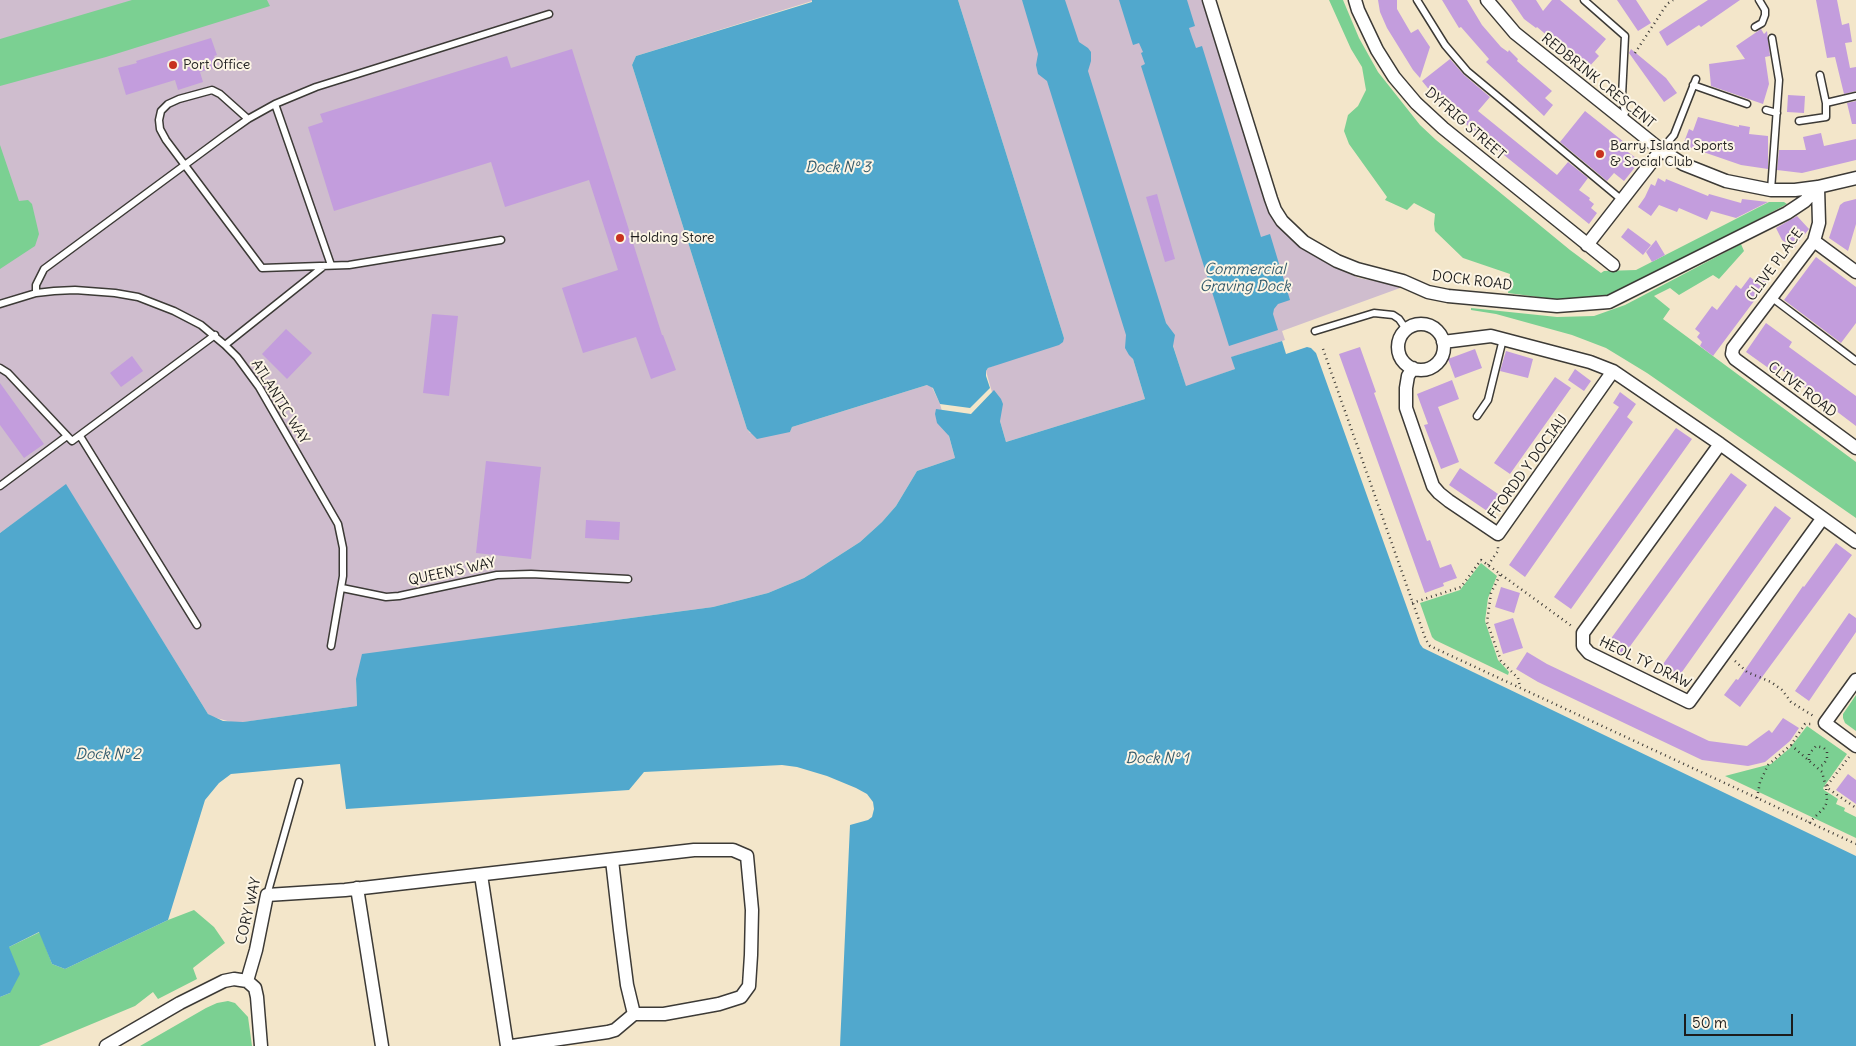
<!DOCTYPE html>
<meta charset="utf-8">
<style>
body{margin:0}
#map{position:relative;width:1856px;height:1046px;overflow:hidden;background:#f3e6ca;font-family:Delius,sans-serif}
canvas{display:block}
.scale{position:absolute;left:1684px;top:1014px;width:109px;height:22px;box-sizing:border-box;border:2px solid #1c1c1c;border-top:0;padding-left:6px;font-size:15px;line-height:18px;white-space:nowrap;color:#1c1c1c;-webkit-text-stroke:4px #fcf5e5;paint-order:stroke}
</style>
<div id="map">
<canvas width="1856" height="1046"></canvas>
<div class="scale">50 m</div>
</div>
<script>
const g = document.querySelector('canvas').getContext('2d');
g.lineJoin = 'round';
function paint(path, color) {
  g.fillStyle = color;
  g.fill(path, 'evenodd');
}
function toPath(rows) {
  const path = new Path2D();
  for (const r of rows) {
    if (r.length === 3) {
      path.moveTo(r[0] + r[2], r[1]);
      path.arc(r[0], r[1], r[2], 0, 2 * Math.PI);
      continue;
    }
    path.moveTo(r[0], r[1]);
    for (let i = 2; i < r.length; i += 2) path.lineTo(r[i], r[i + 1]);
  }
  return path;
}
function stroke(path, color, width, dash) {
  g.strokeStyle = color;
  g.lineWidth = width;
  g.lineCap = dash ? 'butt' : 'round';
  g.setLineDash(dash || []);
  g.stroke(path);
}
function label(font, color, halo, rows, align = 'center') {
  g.font = font + ' Delius,sans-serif';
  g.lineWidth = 4;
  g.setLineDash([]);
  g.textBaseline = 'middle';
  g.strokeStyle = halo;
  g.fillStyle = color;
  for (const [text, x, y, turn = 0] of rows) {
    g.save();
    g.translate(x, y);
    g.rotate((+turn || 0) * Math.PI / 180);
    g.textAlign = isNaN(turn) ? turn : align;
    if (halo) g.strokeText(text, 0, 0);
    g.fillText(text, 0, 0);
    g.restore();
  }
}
paint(toPath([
 [0,0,812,0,812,1,636,56,632,65,747,429,750,433,790,432,792,427,927,385,931,385,940,404,955,458,917,471,896,506,882,522,860,542,804,578,768,593,713,607,571,626,356,679,357,706,244,722,231,722,213,717,208,714,66,485,0,533],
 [958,0,1203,0,1268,207,1292,239,1303,249,1343,271,1359,278,1385,283,1396,282,1400,288,1282,331,1285,340,1232,357,1235,369,1186,387,1166,323,1126,336,1145,399,1006,442,986,371,988,368,1064,338]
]), '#cfbdce');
paint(toPath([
 [132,0,267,0,270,6,106,57,0,86,0,39],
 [1329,0,1343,0,1359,38,1378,72,1420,125,1436,140,1570,250,1601,273,1604,271,1636,270,1769,202,1784,202,1787,204,1616,295,1576,302,1508,293,1510,274,1463,258,1435,231,1434,224,1435,214,1414,203,1407,210,1385,200,1387,197,1349,144,1344,131,1348,115,1358,106,1366,90,1362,67,1351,49],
 [0,145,19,201,28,200,32,204,39,234,35,246,0,269],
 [1741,244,1744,251,1719,279,1713,275,1679,295,1670,288,1654,296,1670,309,1663,319,1856,462,1856,518,1647,373,1606,348,1572,335,1496,314,1471,310,1471,308,1557,317,1594,316,1625,305],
 [1481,563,1497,576,1488,598,1485,621,1498,660,1509,672,1508,675,1435,640,1432,637,1420,603,1460,590],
 [1856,695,1856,731,1845,723,1843,718,1843,714],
 [1807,726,1847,754,1823,788,1824,790,1838,799,1836,804,1845,808,1844,811,1856,817,1856,838,1725,776,1771,764,1790,748],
 [194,910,214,927,225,943,193,968,197,979,158,999,153,992,135,1006,39,1046,0,1046,0,997,10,993,9,947,40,932,52,964,65,969,168,920],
 [228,1001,235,1003,248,1017,252,1046,140,1046,206,1008,217,1003]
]), '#7bd092');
paint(toPath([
 [812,0,958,0,1064,338,1063,342,1059,345,988,368,986,371,986,376,990,388,970,408,940,404,933,388,927,385,792,427,790,432,757,439,747,429,632,65,636,56,812,2],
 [1022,0,1065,0,1079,42,1088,48,1091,52,1091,61,1088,71,1166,323,1175,335,1173,346,1186,386,1235,369,1231,357,1282,341,1286,354,1307,347,1311,348,1316,353,1420,644,1423,648,1856,856,1856,1046,840,1046,850,825,868,820,872,817,874,809,873,802,867,794,856,788,827,776,797,767,782,765,644,772,629,790,346,809,340,764,231,774,219,783,205,800,168,920,65,969,52,964,39,932,9,947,20,974,10,993,0,997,0,533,66,484,208,714,223,721,243,722,357,706,356,679,362,654,713,607,768,593,804,578,860,542,882,522,896,506,917,471,955,458,949,436,937,423,935,414,936,409,971,414,994,390,1001,399,1003,404,1000,421,1006,442,1145,399,1133,359,1129,355,1125,348,1126,335,1047,81,1038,74,1036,65,1038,54],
 [1119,0,1187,0,1195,26,1189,28,1192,37,1196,48,1202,46,1261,237,1270,234,1290,300,1278,304,1274,309,1273,314,1278,330,1229,346,1141,66,1145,64,1141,53,1143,52,1139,43,1133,45]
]), '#51a8cd');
paint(toPath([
 [1378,0,1397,0,1397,9,1411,33,1418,29,1430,47,1420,78,1413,70,1387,28,1380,12],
 [1442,0,1467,0,1482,25,1501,47,1508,52,1509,50,1518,59,1517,61,1552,91,1545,98,1553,105,1544,116,1486,62,1489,59,1461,27,1459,28],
 [1511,0,1536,0,1543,11,1552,0,1560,0,1606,39,1595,52,1599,56,1587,69,1537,27,1536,28,1524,19],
 [1617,0,1636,0,1651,23,1638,31],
 [1708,0,1740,0,1701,27,1699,25,1667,46,1659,32],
 [1816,0,1837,0,1842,25,1849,23,1852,42,1845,43,1850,68,1856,67,1856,91,1844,94,1835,57,1827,58],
 [1761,29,1764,34,1767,31,1770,56,1765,57,1769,84,1763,104,1711,86,1709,64,1745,59,1736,46],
 [211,38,217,55,214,56,217,67,200,72,203,82,178,90,175,80,126,95,118,68,137,63,136,61],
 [572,49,662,335,663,335,676,370,651,379,636,337,583,353,562,288,618,270,589,180,505,207,491,162,334,211,308,127,323,122,320,114,507,56,511,68],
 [1631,49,1666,78,1677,93,1664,102,1629,53],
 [1450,59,1464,75,1490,97,1478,111,1557,175,1568,162,1588,178,1579,190,1590,198,1589,200,1594,204,1591,208,1597,213,1589,224,1440,103,1422,81],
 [1788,95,1805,96,1804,113,1787,112],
 [1856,101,1856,124,1852,124,1847,103],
 [1585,111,1624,142,1620,146,1640,161,1624,181,1614,173,1607,181,1560,142],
 [1698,117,1739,127,1739,125,1750,127,1749,134,1768,136,1768,169,1741,165,1683,145,1689,129,1693,131],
 [1821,133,1824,146,1856,139,1856,160,1802,173,1777,170,1779,150,1806,150,1803,137],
 [1658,178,1665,182,1666,179,1708,196,1709,194,1741,203,1742,199,1768,202,1736,218,1711,211,1707,220,1679,208,1677,212,1659,205,1651,216,1638,207,1645,197,1651,184,1655,186],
 [1157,194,1175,259,1165,262,1146,197],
 [1856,199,1856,224,1848,251,1829,238,1840,205,1844,202],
 [1797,216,1809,229,1794,248,1782,240,1776,228],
 [1628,228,1651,245,1643,255,1621,237],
 [1656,240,1665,255,1652,262,1646,252],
 [1816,257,1856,287,1856,323,1841,343,1784,300],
 [1759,274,1769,281,1713,356,1700,346,1702,342,1697,337,1700,333,1695,329,1712,306,1717,310,1736,285,1741,289,1750,277,1754,280],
 [432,314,458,316,449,396,423,393],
 [1766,323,1792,342,1789,347,1856,396,1856,426,1778,367,1774,372,1746,352],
 [286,329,312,353,287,379,262,354],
 [1360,347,1376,392,1374,393,1427,541,1430,540,1440,568,1451,564,1457,578,1443,583,1444,586,1425,593,1339,354],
 [1475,349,1482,368,1455,378,1448,359],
 [1506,351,1533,359,1528,378,1500,371],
 [132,356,143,371,121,387,110,373],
 [1575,369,1591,381,1584,391,1568,380],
 [1555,377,1571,388,1510,474,1494,463],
 [1452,380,1459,399,1438,407,1459,462,1441,469,1424,425,1428,424,1417,394],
 [0,383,44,444,24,458,0,425],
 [1620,392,1636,404,1627,417,1633,422,1525,577,1509,565,1619,407,1613,403],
 [1676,428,1692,439,1571,609,1554,597],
 [486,461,541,467,531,559,476,553],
 [1460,468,1501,496,1490,513,1449,485],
 [1731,473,1747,485,1623,656,1607,644],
 [1775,506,1791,518,1677,679,1661,667],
 [586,520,620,522,619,540,585,538],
 [1836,543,1852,555,1740,707,1724,695,1736,679,1738,680,1803,586,1804,587],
 [1501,587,1520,593,1514,613,1495,607],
 [1849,613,1856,618,1856,632,1809,701,1795,691],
 [1513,618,1523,648,1503,654,1494,624],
 [1527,652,1547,664,1709,741,1747,746,1769,730,1772,733,1783,718,1799,728,1790,741,1765,762,1748,766,1702,760,1538,682,1516,669],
 [1848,774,1856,780,1856,804,1836,790]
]), '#c39ddd');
const service = toPath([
 [1417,0,1445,45,1467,71,1622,200],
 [1584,0,1625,36,1622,96,1625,113,1621,118],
 [1755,27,1762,23,1765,15,1765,10,1759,0],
 [1820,75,1826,103],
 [1693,85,1747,104],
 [275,104,331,265],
 [1766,110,1777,113],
 [248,119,220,94,212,90,179,99,168,104,161,111,159,120,160,129,166,140,262,268,349,265,501,240],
 [1799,121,1826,117,1826,103,1856,96],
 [1661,150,1674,135,1696,79],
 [1771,190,1779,80,1772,38],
 [36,293,36,285,44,269,224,136,248,119,275,104,316,87,549,14],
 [1771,297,1856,361],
 [0,304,36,293,54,291,75,290,115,293,138,297,174,311,201,325,225,345,237,357,259,387,338,524,343,548,343,576,331,646],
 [1315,331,1374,313,1393,315,1399,319,1406,329],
 [225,345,324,266],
 [0,368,8,373,72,441,215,335],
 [1477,416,1488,400,1503,339],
 [80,436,197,625],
 [0,486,67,436],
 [342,588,386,597,399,596,497,575,531,574,628,579],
 [267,895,299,782]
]);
const minor = toPath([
 [1209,0,1271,199,1275,210,1282,221,1304,242,1337,261,1357,269,1403,281,1428,292,1448,296,1557,306,1609,302,1787,213,1805,201,1818,187],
 [1355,0,1358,10,1377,50,1394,77,1416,103,1443,128,1613,265],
 [1487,0,1515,33,1661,150,1683,164,1726,181,1771,190,1795,190,1818,187,1856,178],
 [1818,187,1819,223,1814,241,1733,348,1732,354,1735,359,1856,448],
 [1814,241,1856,272],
 [1587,245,1661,150],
 [1421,347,23],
 [1443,342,1491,336,1590,362,1613,371,1720,444,1856,542],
 [1413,368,1408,376,1406,388,1406,408,1433,486,1439,493,1449,501,1498,534,1613,371],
 [1720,444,1583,633,1583,646,1589,653,1689,702,1822,519],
 [1856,680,1825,723,1856,746],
 [612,860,620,930,627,985,634,1014],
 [481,875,507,1046],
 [357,888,382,1046],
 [247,981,256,950,267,895,345,890,694,850,733,850,747,856,752,910,751,955,749,986,741,997,719,1004,664,1014,634,1014,615,1030,608,1032,512,1046],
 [106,1046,180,1003,224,981,234,979,247,981,255,988,257,997,261,1046]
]);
stroke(service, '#3c3a36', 9);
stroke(minor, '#3c3a36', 15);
stroke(toPath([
 [1635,53,1667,4,1673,0],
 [1323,349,1426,640,1430,646,1856,844],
 [1488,565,1498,551,1498,547],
 [1500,575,1491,593,1487,622,1501,661,1518,678,1520,687],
 [1412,603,1461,587,1481,560,1573,627],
 [1735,661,1747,672,1771,682,1782,690,1791,702,1815,717],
 [1791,745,1822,772,1826,787,1856,808],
 [1809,760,1809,754,1816,746,1824,748,1827,751,1827,759,1823,765,1818,767],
 [1757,798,1760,782,1768,765,1791,745,1805,724,1813,724],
 [1809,823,1825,807,1827,801,1826,787,1849,757]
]), '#3c3a36', 2.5, [1, 4]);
stroke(service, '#fff', 6);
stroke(minor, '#fff', 12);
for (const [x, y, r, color] of [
 [173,65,5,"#c8321e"],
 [1600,154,5,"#c8321e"],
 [620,238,5,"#c8321e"]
]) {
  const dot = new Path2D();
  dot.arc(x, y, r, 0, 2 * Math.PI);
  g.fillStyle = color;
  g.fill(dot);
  stroke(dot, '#fcf5e5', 2);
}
label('14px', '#1c1c1c', '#fcf5e5', [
 ["Port Office",183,65],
 ["Barry Island Sports",1610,146],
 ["& Social Club",1610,162],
 ["Holding Store",630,238]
], 'left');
label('14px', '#1c1c1c', '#fcf5e5', [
 ["REDBRINK CRESCENT",1598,81,39],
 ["DYFRIG STREET",1465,124,41],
 ["CLIVE PLACE",1775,265,-54],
 ["DOCK ROAD",1472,281,7],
 ["CLIVE ROAD",1802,390,37],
 ["ATLANTIC WAY",280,402,58],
 ["FFORDD Y DOCIAU",1528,467,-54],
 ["QUEEN'S WAY",452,572,-12],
 ["HEOL TŶ DRAW",1645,663,26],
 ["CORY WAY",249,911,-77]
]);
label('italic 15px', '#345b6c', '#fcf5e5', [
 ["Dock Nº 3",838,168],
 ["Commercial",1245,270],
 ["Graving Dock",1245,287],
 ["Dock Nº 2",108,755],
 ["Dock Nº 1",1157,759]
]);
</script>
